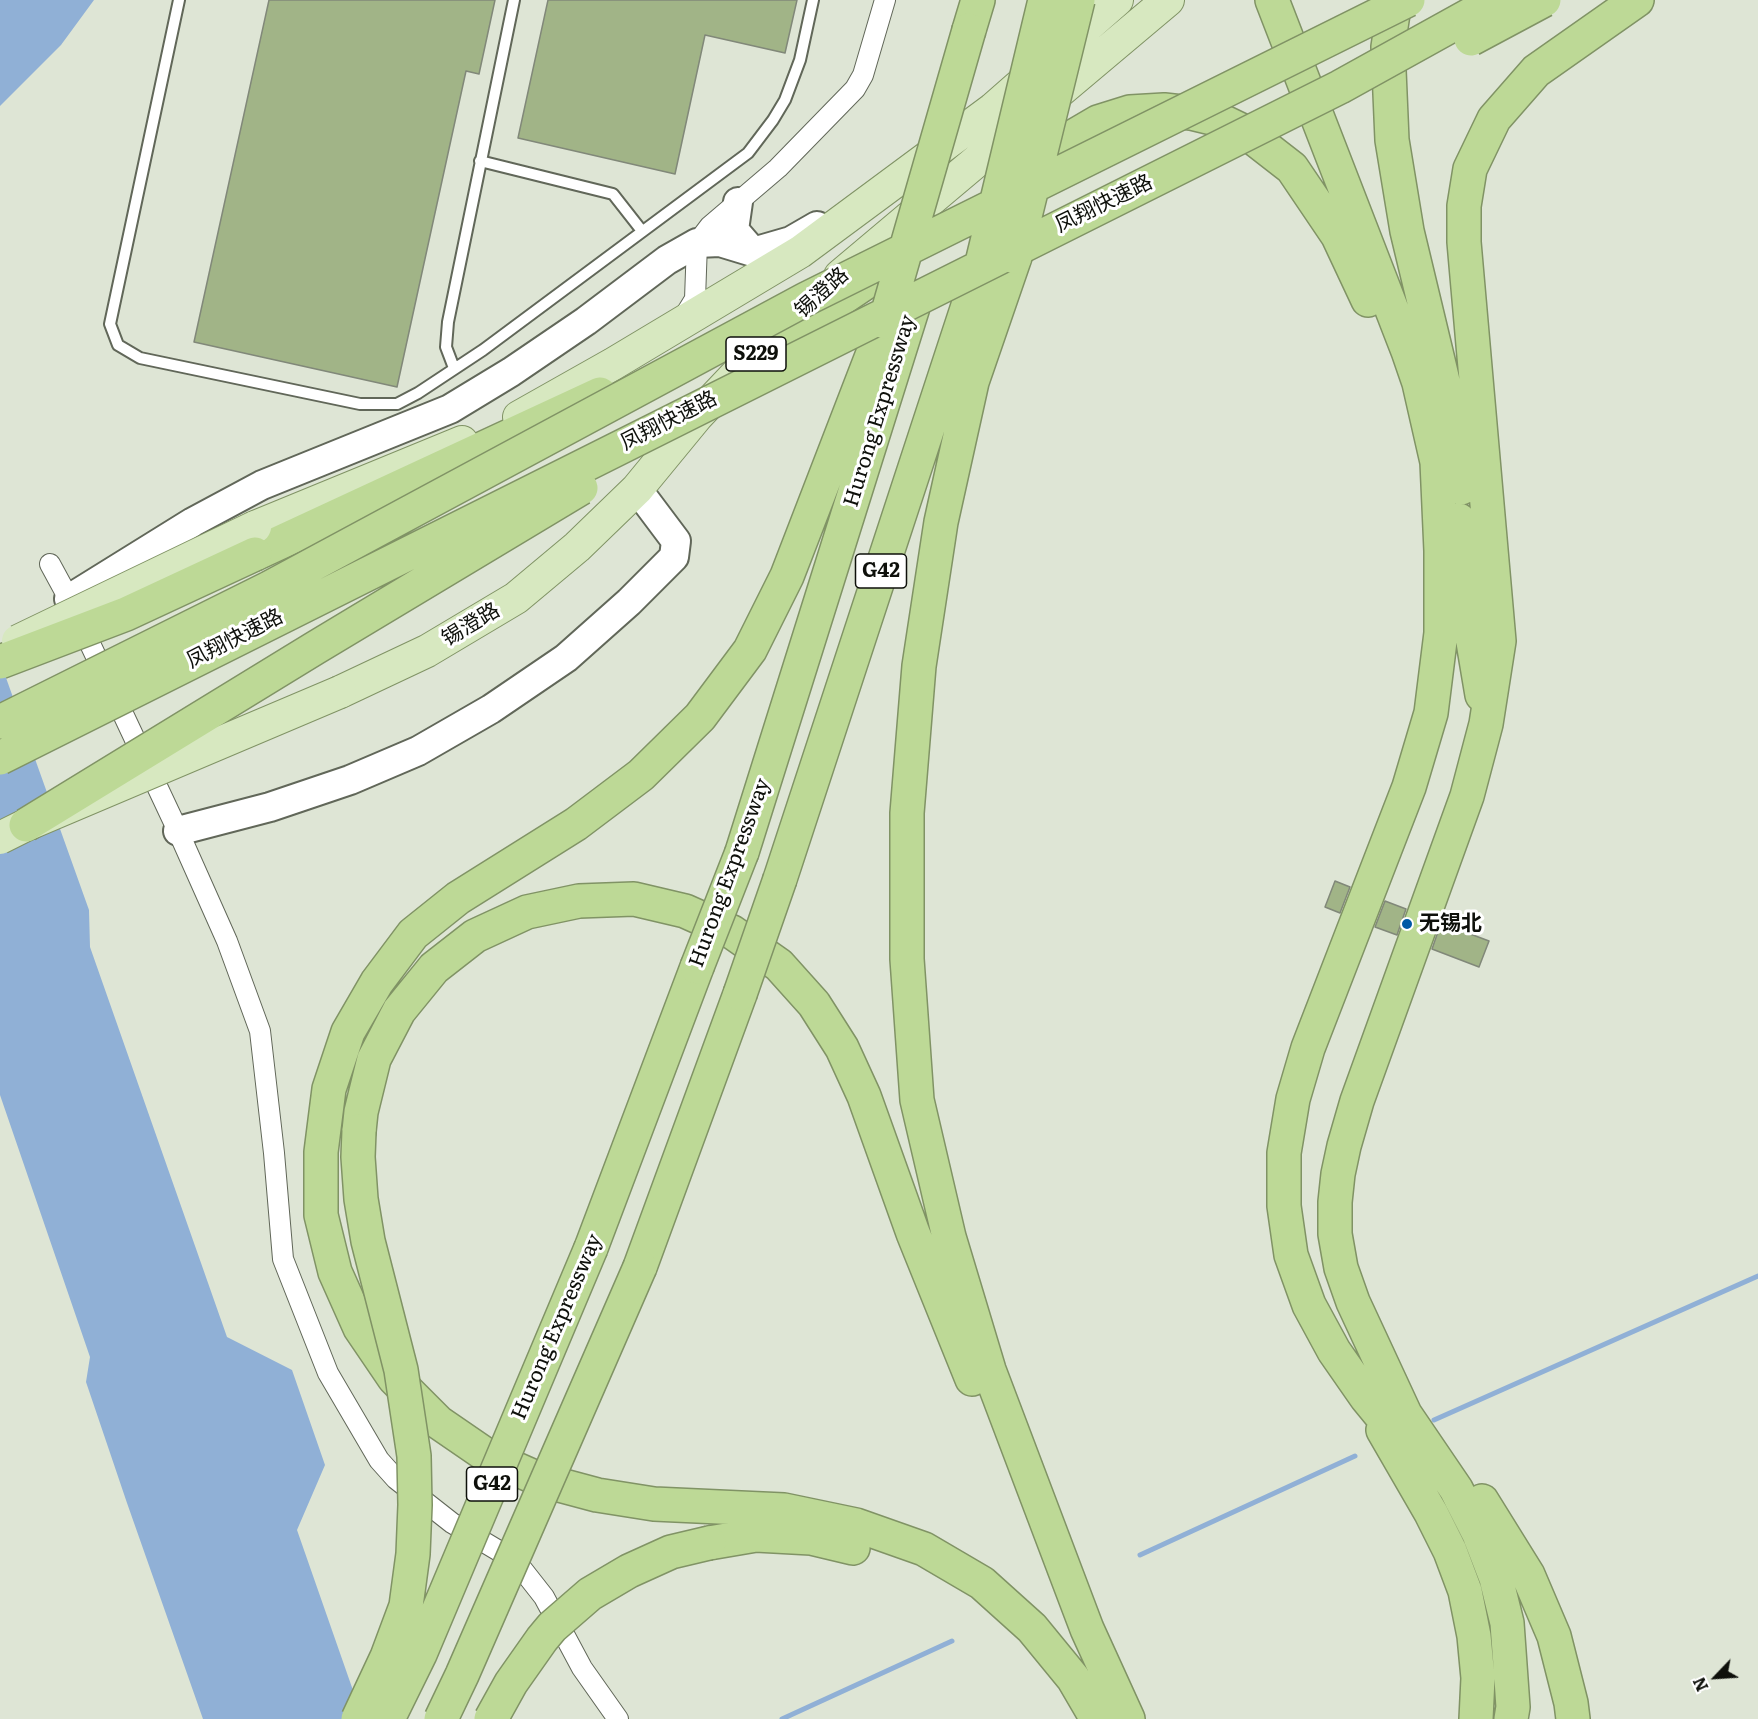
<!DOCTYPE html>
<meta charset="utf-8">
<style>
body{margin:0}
#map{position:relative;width:1758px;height:1719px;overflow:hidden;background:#dee5d5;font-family:Literata,serif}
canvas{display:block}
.north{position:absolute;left:1686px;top:1647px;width:60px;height:60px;-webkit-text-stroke:4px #fff;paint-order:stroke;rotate:245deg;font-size:16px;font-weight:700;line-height:24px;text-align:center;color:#0e100b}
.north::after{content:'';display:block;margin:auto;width:21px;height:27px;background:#0e100b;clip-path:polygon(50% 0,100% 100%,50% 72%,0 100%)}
</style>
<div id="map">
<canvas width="1758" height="1719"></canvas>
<div class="north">N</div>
</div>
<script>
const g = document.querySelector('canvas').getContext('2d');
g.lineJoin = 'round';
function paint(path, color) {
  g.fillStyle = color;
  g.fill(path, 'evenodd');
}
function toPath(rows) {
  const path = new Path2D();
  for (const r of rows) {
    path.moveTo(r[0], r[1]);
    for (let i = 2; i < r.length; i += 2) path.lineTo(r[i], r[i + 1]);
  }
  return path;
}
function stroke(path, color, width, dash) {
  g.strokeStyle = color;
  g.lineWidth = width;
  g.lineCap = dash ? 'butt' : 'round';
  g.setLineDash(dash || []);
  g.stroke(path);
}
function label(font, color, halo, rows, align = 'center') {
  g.font = font + ' Literata,"Noto Sans SC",serif';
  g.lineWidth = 6;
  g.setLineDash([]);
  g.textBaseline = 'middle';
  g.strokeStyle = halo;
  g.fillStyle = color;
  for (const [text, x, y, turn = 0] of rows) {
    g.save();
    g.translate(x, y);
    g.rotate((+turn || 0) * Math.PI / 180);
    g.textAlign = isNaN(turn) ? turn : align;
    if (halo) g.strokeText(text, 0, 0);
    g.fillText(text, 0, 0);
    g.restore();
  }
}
paint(toPath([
 [0,0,94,0,61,45,0,106],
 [0,661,89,910,90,947,227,1337,292,1370,325,1465,297,1530,363,1719,203,1719,127,1503,86,1382,90,1357,0,1095]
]), '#90b0d6');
stroke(toPath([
 [1434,1420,1758,1276],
 [1140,1555,1355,1456],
 [782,1719,952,1641]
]), '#90b0d6', 5);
const building = toPath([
 [269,0,495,0,479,74,466,71,397,387,194,342,269,0],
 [548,0,797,0,785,53,705,35,675,174,518,138,548,0],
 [1335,881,1350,887,1340,913,1325,907,1335,881],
 [1385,901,1406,909,1397,935,1375,927,1385,901],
 [1441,923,1489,941,1479,967,1432,949,1441,923]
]);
paint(building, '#a1b487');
stroke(building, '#818879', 1.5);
const lane = toPath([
 [179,0,110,324,118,345,140,358,360,404,397,404,418,393,483,350,748,153,773,120,785,100,800,60,813,0],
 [480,161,613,194,642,231],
 [454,368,446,347,448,322,514,0]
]);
const street = toPath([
 [684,317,695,299,697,243,710,226,778,168,855,89,863,75,885,0],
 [50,564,69,599,178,831,227,941,260,1031,274,1153,283,1259,328,1373,379,1460,396,1479,452,1523,504,1554,522,1569,544,1597,582,1668,618,1719]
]);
const secondary = toPath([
 [738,202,734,230,753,252,791,241,817,226],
 [69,599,193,522,262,485,450,409,511,372,586,321,667,260,697,243,720,242,753,252],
 [178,831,270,807,350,780,418,751,491,709,566,658,629,602,674,557,676,541,637,489]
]);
const primary = toPath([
 [840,276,1168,0],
 [519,417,613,364,800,252,993,109,1117,0],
 [255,527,462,442],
 [340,692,427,651,516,598,577,547,637,489,697,416,770,339,790,321]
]);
const highway = toPath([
 [1272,0,1408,351,1419,383,1437,462,1441,551,1441,633,1431,713,1409,787,1308,1048,1293,1099,1284,1153,1284,1206,1291,1255,1309,1305,1334,1351,1366,1397,1407,1447],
 [1395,0,1388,47,1392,140,1407,231,1461,456,1461,488],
 [969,30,978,0],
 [1022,173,1069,139,1098,122,1130,112,1164,110,1191,113,1220,120,1247,133,1292,168,1338,236,1368,300],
 [1015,257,972,382,941,522,919,666,907,813,907,959,917,1100,949,1237,989,1370,1087,1629,1128,1719],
 [885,322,787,576,750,650,700,717,641,775,576,824,458,898,413,934,377,982,348,1032,329,1089,321,1152,321,1215,335,1272,360,1328,394,1378,438,1422,489,1457,541,1480,597,1495,654,1504,784,1510,856,1525,924,1549,982,1583,1032,1628,1073,1678,1097,1719],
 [770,339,832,305,869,280],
 [1459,520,1470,624,1482,695],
 [255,554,600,394],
 [742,852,913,307],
 [780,879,982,263],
 [359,1131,361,1112,374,1059,399,1011,434,968,475,936,527,912,579,901,634,899,685,911,732,932,779,965,814,1004,842,1048,864,1096,913,1233,972,1379],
 [591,1248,697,967],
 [640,1267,740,994],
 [1383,1430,1431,1513,1450,1551,1465,1591,1474,1636,1478,1678,1476,1719],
 [1482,1501,1528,1575,1554,1636,1571,1703,1573,1719],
 [709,1543,756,1535,811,1538,853,1548],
 [1511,1719,1513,1707,1507,1623,1496,1578,1479,1534,1456,1489,1405,1414,1353,1302,1341,1268,1335,1234,1335,1202,1338,1174,1344,1146,1357,1101,1467,796,1486,724,1499,641,1464,242,1464,206,1470,169,1494,119,1536,71,1637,0]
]);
stroke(lane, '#616759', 14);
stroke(street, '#616759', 22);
stroke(secondary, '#616759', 32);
stroke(primary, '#809365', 34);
stroke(highway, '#809365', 36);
stroke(lane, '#fff', 10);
stroke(street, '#fff', 20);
stroke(secondary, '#fff', 28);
stroke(primary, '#d7e8c0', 32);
stroke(highway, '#bdd996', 33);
const primaryBridge = toPath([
 [18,641,255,527],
 [0,838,26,825,340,692]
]);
const highwayBridge = toPath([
 [1471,39,1544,0],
 [1015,257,1078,0],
 [982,263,1045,0],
 [885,322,969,30],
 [0,662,126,614,255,554],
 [0,722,269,588,806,299,1408,0],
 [0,758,1340,87,1497,0],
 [26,825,315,648,581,488],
 [697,967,742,852],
 [740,994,780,879],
 [358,1719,387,1657,406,1606,413,1554,415,1505,414,1456,401,1370,368,1241,361,1199,358,1157,359,1131],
 [388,1719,420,1654,591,1248],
 [441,1719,462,1675,640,1267],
 [491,1719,511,1683,542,1639,552,1627,590,1594,629,1571,671,1552,709,1543]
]);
stroke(primaryBridge, '#809365', 34, []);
stroke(highwayBridge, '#809365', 36, []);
stroke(primaryBridge, '#d7e8c0', 32);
stroke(highwayBridge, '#bdd996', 33);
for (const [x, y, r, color] of [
 [1407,924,6,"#0059a6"]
]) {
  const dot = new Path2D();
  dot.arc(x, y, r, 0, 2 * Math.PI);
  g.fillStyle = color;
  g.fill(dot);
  stroke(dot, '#fff', 2);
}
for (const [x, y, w] of [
 [756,354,60],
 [881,571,51],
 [492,1484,51]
]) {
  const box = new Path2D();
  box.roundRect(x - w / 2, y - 17, w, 34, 4.5);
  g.fillStyle = '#fff';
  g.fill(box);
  stroke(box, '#0e100b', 1.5);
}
label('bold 20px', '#0e100b', null, [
 ["S229",756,354],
 ["G42",881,571],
 ["G42",492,1484]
]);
label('21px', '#0e100b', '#fff', [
 ["凤翔快速路",1104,204,-26],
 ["锡澄路",822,293,-42],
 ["Hurong Expressway",880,411,-73],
 ["凤翔快速路",669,421,-27],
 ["锡澄路",471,625,-31],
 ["凤翔快速路",235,639,-27],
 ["Hurong Expressway",730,873,-70],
 ["Hurong Expressway",557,1327,-67]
]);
label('bold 21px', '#0e100b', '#fff', [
 ["无锡北",1419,924]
], 'left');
</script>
